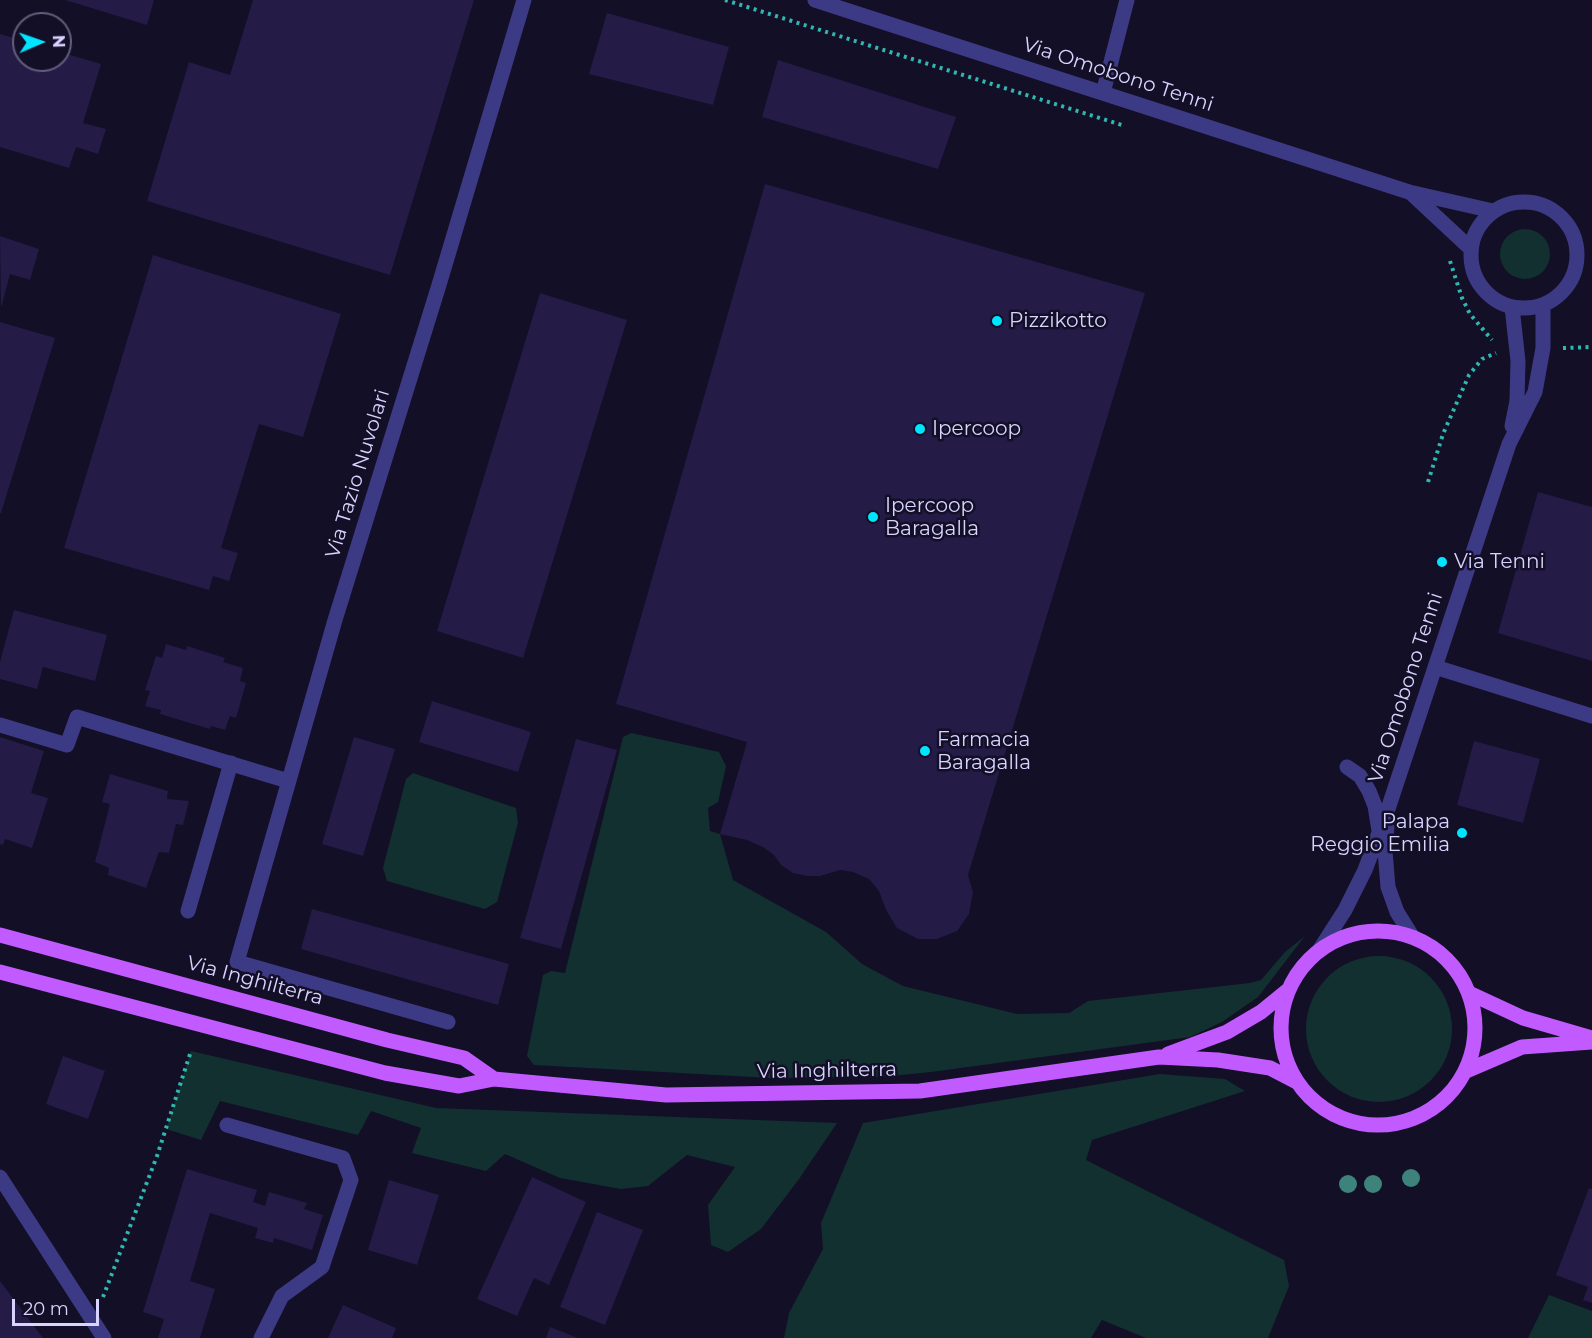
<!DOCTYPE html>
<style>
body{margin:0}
#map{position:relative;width:1592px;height:1338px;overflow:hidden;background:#130f26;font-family:Montserrat,sans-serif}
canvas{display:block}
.north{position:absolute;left:12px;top:12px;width:60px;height:60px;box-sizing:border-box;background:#130f26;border:2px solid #625e7d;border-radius:50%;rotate:88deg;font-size:16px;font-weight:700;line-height:24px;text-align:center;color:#d9d4ff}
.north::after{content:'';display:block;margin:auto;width:21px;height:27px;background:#00e5ff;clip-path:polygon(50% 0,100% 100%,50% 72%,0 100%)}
.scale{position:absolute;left:12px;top:1299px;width:87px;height:27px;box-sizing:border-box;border:3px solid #d9d4ff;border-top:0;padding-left:8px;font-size:18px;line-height:21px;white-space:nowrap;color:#d9d4ff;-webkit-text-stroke:4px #130f26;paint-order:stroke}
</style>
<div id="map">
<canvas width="1592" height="1338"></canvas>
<div class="north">N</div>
<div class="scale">20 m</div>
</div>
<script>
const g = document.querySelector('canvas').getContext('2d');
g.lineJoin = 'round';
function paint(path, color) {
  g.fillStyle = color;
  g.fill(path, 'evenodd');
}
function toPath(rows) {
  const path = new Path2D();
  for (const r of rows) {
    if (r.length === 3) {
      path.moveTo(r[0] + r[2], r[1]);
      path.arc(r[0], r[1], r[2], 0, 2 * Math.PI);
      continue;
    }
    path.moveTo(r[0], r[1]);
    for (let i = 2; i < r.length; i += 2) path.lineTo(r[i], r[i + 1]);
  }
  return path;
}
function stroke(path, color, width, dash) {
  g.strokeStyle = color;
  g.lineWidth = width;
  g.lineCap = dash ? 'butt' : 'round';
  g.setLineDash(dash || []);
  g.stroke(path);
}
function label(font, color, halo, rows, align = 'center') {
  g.font = font + ' Montserrat,sans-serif';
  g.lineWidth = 5;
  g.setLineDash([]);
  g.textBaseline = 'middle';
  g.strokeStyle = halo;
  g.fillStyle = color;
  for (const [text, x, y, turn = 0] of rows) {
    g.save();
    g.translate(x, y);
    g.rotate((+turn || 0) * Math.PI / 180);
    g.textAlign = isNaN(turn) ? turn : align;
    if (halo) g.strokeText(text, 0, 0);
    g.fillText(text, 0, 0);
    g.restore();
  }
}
paint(toPath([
 [1525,254,25],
 [631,733,719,752,726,766,718,802,708,808,710,831,720,834,733,880,826,932,862,964,903,986,1017,1014,1069,1013,1088,1001,1250,983,1261,980,1285,952,1305,936,1258,997,1222,1022,1190,1037,931,1072,882,1077,771,1078,534,1065,527,1056,543,975,551,971,565,973,623,737],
 [413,773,516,808,518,823,497,902,485,909,387,881,383,868,406,779],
 [1379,1029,73],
 [191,1051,436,1108,837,1123,799,1179,761,1229,728,1252,711,1245,708,1205,735,1167,687,1155,648,1186,621,1189,560,1178,505,1154,486,1171,412,1153,421,1128,371,1111,358,1135,220,1101,201,1140,166,1129],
 [1160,1074,1225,1079,1245,1091,1092,1140,1086,1160,1284,1260,1289,1286,1268,1338,1146,1338,1102,1320,1091,1338,784,1338,789,1313,823,1249,821,1223,863,1123],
 [1549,1295,1592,1311,1592,1338,1528,1338]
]), '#12302f');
paint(toPath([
 [65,0,154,0,147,25],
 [253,0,474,0,390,275,147,201,189,62,230,75],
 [607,13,729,47,713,105,589,74],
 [0,34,24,41,24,60,60,60,60,52,101,64,83,123,106,129,98,154,76,147,69,168,0,147],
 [778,60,956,117,938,169,762,117],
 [765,184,1145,293,968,875,973,892,969,914,957,931,937,939,918,939,897,928,886,910,879,891,869,879,853,872,840,870,820,876,807,876,793,873,781,865,774,855,763,847,747,840,720,834,747,742,616,704],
 [0,236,39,249,30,280,10,274,1,308],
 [153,255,341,314,303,437,259,424,221,548,238,553,229,581,213,576,209,590,64,548],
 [540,293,627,320,523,658,437,631],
 [0,322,55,338,1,513,0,513],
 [1538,492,1592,507,1592,661,1498,633],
 [14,610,107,635,95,681,43,667,37,689,0,679,0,662],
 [166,644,186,650,187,646,225,658,223,662,243,668,240,681,246,683,236,718,230,716,225,730,211,726,210,729,160,714,161,710,145,706,150,691,145,690,156,656,162,658],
 [432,701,531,732,518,772,419,742],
 [0,737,44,751,31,793,48,798,32,848,5,839,3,845,0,844],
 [354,737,395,749,363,856,322,844],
 [576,739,617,750,561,949,520,938],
 [1474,741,1540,759,1523,823,1457,805],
 [110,774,168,791,167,799,189,801,183,825,176,824,169,853,159,852,146,888,108,875,109,868,95,862,110,804,102,802],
 [312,909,509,964,498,1005,301,949],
 [63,1056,105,1071,88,1119,46,1104],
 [187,1169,257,1190,253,1202,265,1206,269,1192,307,1203,304,1209,323,1215,312,1250,274,1238,273,1243,255,1238,258,1228,210,1213,190,1281,215,1289,200,1338,158,1338,164,1319,143,1312],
 [532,1177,586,1202,549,1285,534,1278,517,1316,477,1299],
 [389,1180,439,1195,417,1265,368,1250],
 [1589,1188,1592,1189,1592,1303,1583,1300,1588,1287,1556,1275],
 [597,1212,643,1230,605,1325,560,1307],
 [0,1281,43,1338,0,1338],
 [343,1305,396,1328,392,1338,328,1338],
 [550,1327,578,1338,546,1338]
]), '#241b47');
stroke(toPath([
 [725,0,1125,126],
 [1450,261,1462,298,1470,314,1492,340],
 [1563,348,1592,347],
 [1428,482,1443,434,1469,375,1482,359,1496,353],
 [103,1297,157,1156,191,1051]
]), '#2fb8b0', 4, [3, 4.5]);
stroke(toPath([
 [815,0,1409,192,1493,211],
 [1103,93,1127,0],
 [1412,194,1471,249],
 [1524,255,53],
 [1512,307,1518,361,1517,401,1512,426],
 [1435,667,1592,716],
 [0,725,67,745,77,717,288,781],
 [1347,767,1360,776,1369,791,1375,806,1379,831],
 [1387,827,1385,851,1388,887,1397,912,1412,936],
 [188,911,231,763],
 [1320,949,1345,910,1365,870,1388,809,1509,444,1535,392,1543,348,1543,306],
 [448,1022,237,962,335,620,439,285,524,0],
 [227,1125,343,1158,351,1180,322,1267,282,1296,261,1338],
 [0,1177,104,1338]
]), '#3d3a85', 15);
stroke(toPath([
 [1378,1028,97],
 [0,935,387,1040,464,1058,494,1079],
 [0,972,385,1073,459,1086,494,1079,666,1095,920,1091,1159,1057,1218,1060,1270,1068,1297,1082],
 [1469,993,1523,1018,1592,1038],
 [1168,1054,1227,1032,1261,1012,1288,990],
 [1466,1071,1522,1047,1592,1042]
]), '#c25bff', 15);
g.fillStyle = '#3d827b';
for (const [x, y] of [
 [1411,1178],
 [1348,1184],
 [1373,1184]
]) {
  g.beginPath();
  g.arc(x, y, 9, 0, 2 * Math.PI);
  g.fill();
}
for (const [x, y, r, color] of [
 [997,321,6,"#00e5ff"],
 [920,429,6,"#00e5ff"],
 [873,517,6,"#00e5ff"],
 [1442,562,6,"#00e5ff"],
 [925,751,6,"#00e5ff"],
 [1462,833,6,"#00e5ff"]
]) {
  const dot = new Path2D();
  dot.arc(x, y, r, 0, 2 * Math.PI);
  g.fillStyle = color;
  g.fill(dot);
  stroke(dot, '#130f26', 2);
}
label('20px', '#d9d4ff', '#130f26', [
 ["Via Omobono Tenni",1118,75,18],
 ["Via Tazio Nuvolari",358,474,-73],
 ["Via Omobono Tenni",1406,688,-72],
 ["Via Inghilterra",255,981,15],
 ["Via Inghilterra",827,1071,-1]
]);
label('20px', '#d9d4ff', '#130f26', [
 ["Pizzikotto",1009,321],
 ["Ipercoop",932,429],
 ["Ipercoop",885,506],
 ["Baragalla",885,529],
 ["Via Tenni",1454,562],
 ["Farmacia",937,740],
 ["Baragalla",937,763],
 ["Palapa",1450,822,"right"],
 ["Reggio Emilia",1450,845,"right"]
], 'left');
</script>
